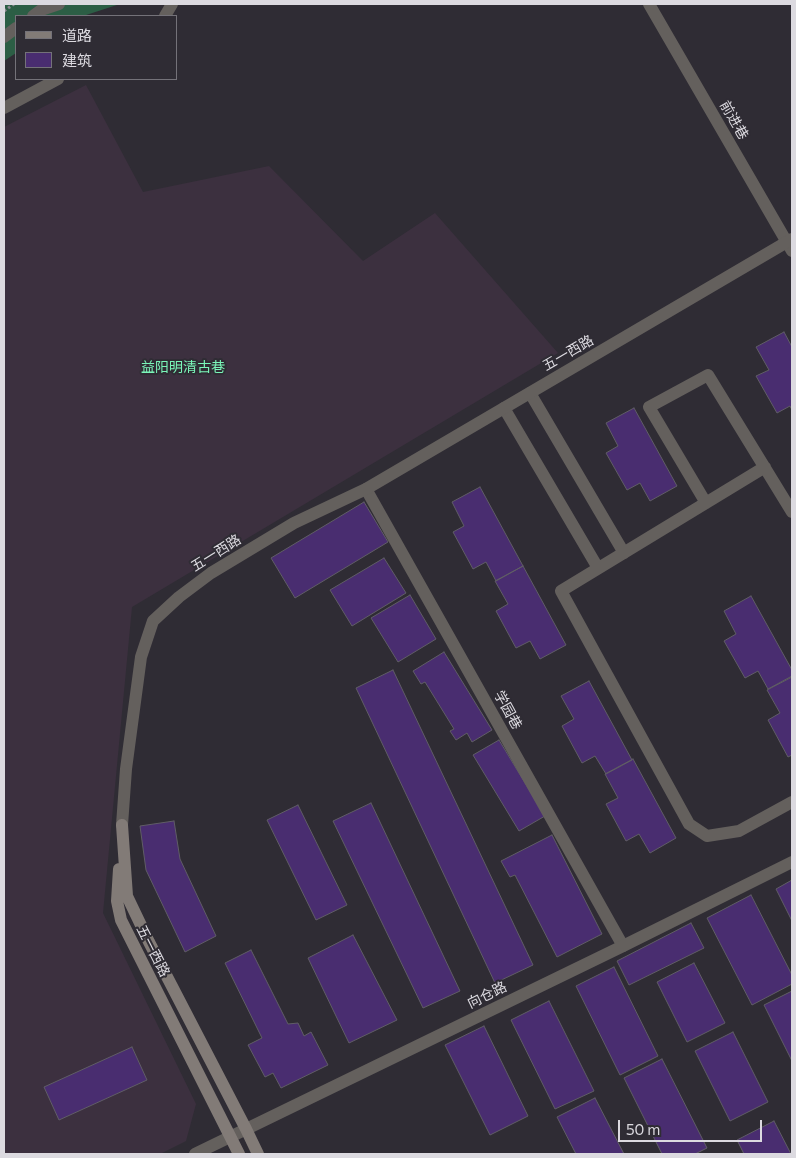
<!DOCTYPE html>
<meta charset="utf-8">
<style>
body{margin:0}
#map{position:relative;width:796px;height:1158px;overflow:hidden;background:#2f2c34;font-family:Commissioner,"Noto Sans SC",sans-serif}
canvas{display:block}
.frame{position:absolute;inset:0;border:5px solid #dcdae0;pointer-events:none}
.legend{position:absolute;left:15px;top:15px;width:162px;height:65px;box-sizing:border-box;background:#2f2c34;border:1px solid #747279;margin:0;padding:6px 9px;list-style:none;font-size:15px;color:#dcdae0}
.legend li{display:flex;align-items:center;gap:10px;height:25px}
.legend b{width:25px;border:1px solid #747279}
.scale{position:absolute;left:618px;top:1120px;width:144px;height:22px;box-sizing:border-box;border:2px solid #dcdae0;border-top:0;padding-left:6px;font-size:15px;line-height:18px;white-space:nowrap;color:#dcdae0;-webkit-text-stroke:4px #2f2c34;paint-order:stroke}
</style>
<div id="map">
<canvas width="796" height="1158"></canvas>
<div class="frame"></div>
<ul class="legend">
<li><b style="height:6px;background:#827b77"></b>道路</li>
<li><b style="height:14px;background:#492d70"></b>建筑</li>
</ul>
<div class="scale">50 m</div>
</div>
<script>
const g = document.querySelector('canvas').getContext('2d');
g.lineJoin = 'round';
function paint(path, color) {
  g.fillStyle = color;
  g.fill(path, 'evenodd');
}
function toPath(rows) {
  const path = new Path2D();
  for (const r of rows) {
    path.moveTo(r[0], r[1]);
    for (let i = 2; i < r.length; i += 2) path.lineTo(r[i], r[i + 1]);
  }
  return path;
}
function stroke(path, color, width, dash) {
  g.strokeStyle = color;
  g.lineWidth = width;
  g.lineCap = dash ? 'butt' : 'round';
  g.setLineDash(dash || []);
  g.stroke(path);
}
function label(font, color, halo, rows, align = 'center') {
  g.font = font + ' Commissioner,"Noto Sans SC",sans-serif';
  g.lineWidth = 4;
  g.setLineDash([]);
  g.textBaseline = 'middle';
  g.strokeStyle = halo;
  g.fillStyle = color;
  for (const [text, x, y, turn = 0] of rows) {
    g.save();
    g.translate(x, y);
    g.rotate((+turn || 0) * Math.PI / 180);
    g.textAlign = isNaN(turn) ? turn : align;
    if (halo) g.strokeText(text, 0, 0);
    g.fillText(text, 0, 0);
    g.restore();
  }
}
paint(toPath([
 [86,85,143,192,269,166,363,261,435,213,558,353,132,607,103,913,196,1104,186,1141,160,1154,4,1154,4,127]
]), '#3c303f');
paint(toPath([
 [4,4,120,4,83,16,16,16,16,53,4,61]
]), '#2c5e45');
const building = toPath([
 [784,332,792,347,792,410,790,406,777,413,756,376,769,370,756,347,784,332],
 [634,408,677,486,650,501,640,483,627,490,606,453,618,446,606,423,634,408],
 [480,487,523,566,496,581,486,562,473,569,453,532,464,526,452,502,480,487],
 [364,502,388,542,295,598,271,558,364,502],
 [384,558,406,593,352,626,330,590,384,558],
 [523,566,566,645,540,659,530,641,516,648,496,611,508,604,495,581,523,566],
 [410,595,436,639,398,662,371,618,410,595],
 [751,596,792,670,792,676,768,689,758,671,745,678,724,641,736,634,724,611,751,596],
 [444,652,492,730,472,742,467,733,456,740,450,731,454,729,425,682,421,684,413,671,444,652],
 [393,670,533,965,495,983,356,688,393,670],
 [792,677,792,755,788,757,768,720,780,713,767,690,792,677],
 [589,681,632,760,606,774,595,756,582,763,562,726,574,719,561,696,589,681],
 [499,740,545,816,519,831,473,755,499,740],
 [633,759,676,838,650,853,639,834,626,841,606,804,618,798,605,774,633,759],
 [371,803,460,991,423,1008,333,821,371,803],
 [298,805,347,905,316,920,267,820,298,805],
 [174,821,180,859,216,936,185,952,146,870,140,826,174,821],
 [552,835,602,934,557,957,515,875,510,877,501,861,552,835],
 [792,880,792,921,776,889,792,880],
 [751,895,792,975,792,984,752,1005,707,918,751,895],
 [691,923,704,948,629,985,617,961,691,923],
 [353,935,397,1020,349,1043,308,958,353,935],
 [251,950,288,1024,298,1023,304,1036,311,1032,328,1065,281,1088,273,1073,265,1077,248,1045,262,1038,225,963,251,950],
 [694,963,725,1023,687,1042,657,982,694,963],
 [614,967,658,1056,620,1075,576,986,614,967],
 [792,991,792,1061,764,1005,792,991],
 [549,1001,594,1091,555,1109,511,1020,549,1001],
 [484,1026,528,1116,490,1135,445,1045,484,1026],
 [733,1032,768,1102,730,1121,695,1051,733,1032],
 [132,1047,147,1080,59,1120,44,1087,132,1047],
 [662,1059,707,1148,695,1154,662,1154,624,1078,662,1059],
 [595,1098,624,1154,576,1154,557,1117,595,1098],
 [774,1121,791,1154,744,1154,737,1140,774,1121]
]);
paint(building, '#492d70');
stroke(building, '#605d66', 1);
stroke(toPath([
 [4,11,14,4]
]), '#8c8a91', 3, [2.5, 2.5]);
stroke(toPath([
 [33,16,41,10,59,4],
 [4,37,16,28]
]), '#64605d', 12);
stroke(toPath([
 [649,4,792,251],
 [165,16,172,4],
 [4,108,58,79],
 [530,393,624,553],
 [504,408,598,568],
 [765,467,561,591,689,824,707,836,739,831,792,802],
 [366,489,623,946],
 [706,503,649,407,708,375,792,512]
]), '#64605d', 12);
stroke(toPath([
 [122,825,126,769,141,657,153,621,179,597,211,573,294,523,366,489,792,239],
 [195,1154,623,946,792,862]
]), '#64605d', 12);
stroke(toPath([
 [122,825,127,896,149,942,246,1129,258,1154],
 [119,869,117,901,121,920,239,1154]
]), '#827b77', 12);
label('14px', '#dcdae0', '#2f2c34', [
 ["前进巷",734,120,60],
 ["五一西路",568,353,-30],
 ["五一西路",216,553,-32],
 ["学园巷",508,710,61],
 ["五一西路",153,951,63],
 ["向仓路",487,995,-26]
]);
label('14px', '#7bf6b9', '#2f2c34', [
 ["益阳明清古巷",183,367]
]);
</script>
